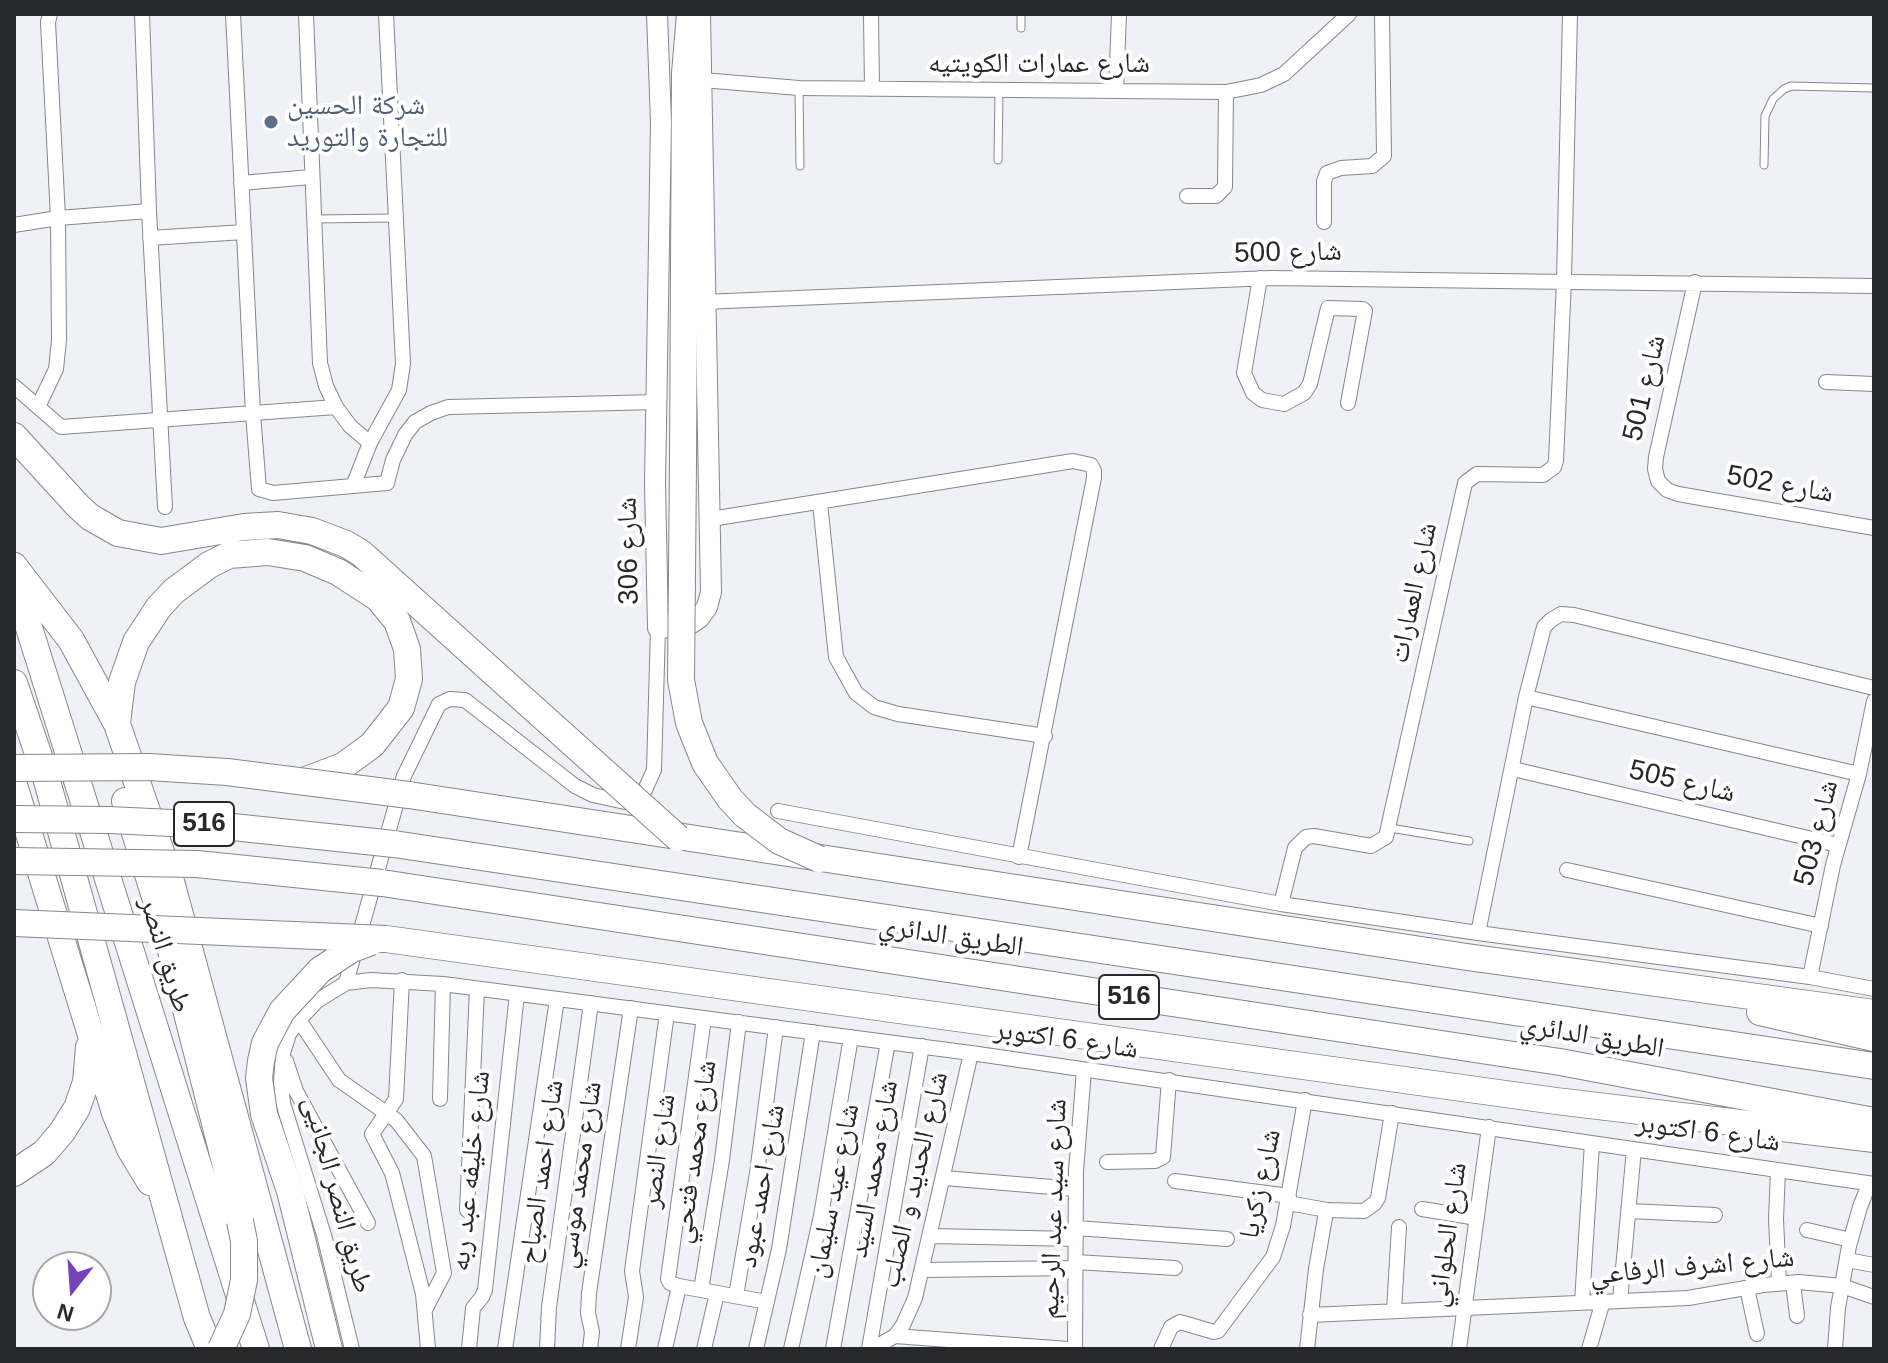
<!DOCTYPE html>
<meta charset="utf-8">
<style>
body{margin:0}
#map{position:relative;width:1888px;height:1363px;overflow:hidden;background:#eff1f7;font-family:Helvetica,sans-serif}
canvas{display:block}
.frame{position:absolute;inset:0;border:16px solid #27282a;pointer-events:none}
.north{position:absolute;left:32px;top:1251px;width:80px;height:80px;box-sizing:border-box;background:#fff;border:2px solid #a9a9aa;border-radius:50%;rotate:197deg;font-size:22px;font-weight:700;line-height:32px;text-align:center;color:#27282a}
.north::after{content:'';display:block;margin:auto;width:28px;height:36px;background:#7843ba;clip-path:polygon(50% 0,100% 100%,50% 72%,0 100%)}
</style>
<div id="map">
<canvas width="1888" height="1363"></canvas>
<div class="frame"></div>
<div class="north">N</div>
</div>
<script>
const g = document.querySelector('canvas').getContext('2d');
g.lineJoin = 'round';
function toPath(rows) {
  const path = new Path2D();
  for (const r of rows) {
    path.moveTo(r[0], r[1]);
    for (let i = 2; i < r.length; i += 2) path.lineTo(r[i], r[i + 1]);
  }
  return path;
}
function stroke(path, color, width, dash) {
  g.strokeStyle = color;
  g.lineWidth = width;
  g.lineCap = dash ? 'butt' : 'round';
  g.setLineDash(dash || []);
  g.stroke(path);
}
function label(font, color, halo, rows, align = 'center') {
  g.font = font + ' Helvetica,"Noto Naskh Arabic",sans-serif';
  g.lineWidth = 8;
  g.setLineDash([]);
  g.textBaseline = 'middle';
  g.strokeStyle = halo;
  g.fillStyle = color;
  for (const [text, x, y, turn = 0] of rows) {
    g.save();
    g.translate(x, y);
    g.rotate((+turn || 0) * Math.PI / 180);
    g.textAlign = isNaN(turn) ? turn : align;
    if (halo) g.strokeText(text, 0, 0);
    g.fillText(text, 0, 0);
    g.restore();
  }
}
const lane = toPath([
 [1021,14,1021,28],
 [799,88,800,166],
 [998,160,999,91],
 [1764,165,1765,116,1773,99,1784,89,1791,86,1874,88],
 [314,219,396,218],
 [1390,828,1469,841]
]);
const street = toPath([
 [142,14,149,211,165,507],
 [233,14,253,414,259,489,273,493,387,483,393,460,405,435,415,422,431,413,448,407,658,402],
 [306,14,320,363,326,386,336,407,350,426,370,443],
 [871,14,872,89],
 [702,80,799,88,1226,92,1261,85,1284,74,1349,14],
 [1116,91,1119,14],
 [241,183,311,177],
 [1187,196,1216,196,1225,187,1226,92],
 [1324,222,1324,181,1327,173,1341,168,1372,166,1384,156,1382,14],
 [14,225,58,218,149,211],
 [150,238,244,232],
 [1260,278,1244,373,1253,393,1262,400,1284,404,1304,393,1310,384,1328,308,1363,309,1365,311,1348,403],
 [1695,282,1656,457,1655,469,1658,481,1667,490,1678,494,1874,528],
 [703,302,1270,278,1874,286],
 [1826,382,1874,384],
 [14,386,61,427,336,407],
 [38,407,56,369,59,340,58,218,48,22,50,14],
 [353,486,370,443,399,390,403,364,386,14],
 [820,503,836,657,856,693,874,707,898,714,1045,736],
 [711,519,1073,461,1091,465,1094,471,1094,478,1019,857],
 [1526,697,1859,774],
 [1513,769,1838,845],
 [778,811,1281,904,1478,933,1810,977,1874,989],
 [1567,870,1821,926],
 [1281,904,1295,848,1306,837,1314,836,1371,846,1386,837,1465,483,1477,474,1543,475,1554,467,1556,461,1564,280,1570,14],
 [1478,933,1526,697,1544,627,1551,620,1561,614,1574,615,1874,688],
 [1810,977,1833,865,1859,774,1874,701],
 [402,980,396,1099,372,1134,392,1173,397,1192,423,1294,428,1349],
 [346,983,404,776,439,704,450,699,465,700,575,786,593,795,625,802,645,790,654,770,658,628],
 [704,1018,668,1279,670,1283,679,1286,767,1302],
 [299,1020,339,1080,396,1120,424,1156,444,1273,426,1308],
 [286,1061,296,1091,368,1223],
 [440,1099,443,984],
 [1107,1162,1155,1161,1163,1157,1169,1080],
 [1778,1170,1776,1219,1779,1283],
 [944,1178,1076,1189],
 [1175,1181,1289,1196],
 [1288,1203,1327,1210],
 [1422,1209,1477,1218],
 [467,1210,477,989],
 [1629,1211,1715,1215],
 [1076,1228,1227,1239],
 [1807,1230,1851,1240],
 [931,1236,1076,1239],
 [1847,1260,1874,1265],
 [1076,1262,1175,1268],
 [922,1270,1076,1268],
 [1793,1283,1797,1316],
 [1747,1288,1757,1334],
 [701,1290,722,1160,739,1022],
 [736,1296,757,1173,776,1027],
 [1620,1301,1634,1149],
 [1582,1302,1592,1143],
 [1394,1310,1399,1227],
 [1310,1315,1688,1298,1763,1285,1799,1282,1842,1286,1874,1297],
 [895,1336,1068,1349],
 [352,1349,324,1235,283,1103,281,1082,283,1053,289,1034,299,1020,317,1001,346,983,371,980,443,984,971,1053,1874,1184],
 [469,1349,473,1308,482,1297,485,1290,517,994],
 [505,1349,557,999],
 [547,1349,549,1307,591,1003],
 [590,1349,592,1332,588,1313,589,1293,631,1008],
 [628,1349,636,1297,632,1271,667,1013],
 [665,1349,679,1286],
 [704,1349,717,1293],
 [756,1349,779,1249,813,1032],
 [791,1349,821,1216,851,1037],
 [833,1349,888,1042],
 [869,1349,922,1046],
 [872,1349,895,1336,903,1325,915,1298,971,1053],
 [1075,1349,1076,1171,1084,1070],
 [1161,1349,1171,1327,1180,1322,1214,1332,1218,1331,1273,1257,1283,1226,1305,1100],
 [1307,1349,1316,1269,1326,1212,1327,1210,1364,1211,1375,1203,1378,1198,1392,1113],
 [1459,1349,1489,1127],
 [1589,1349,1603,1301],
 [1835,1349,1838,1308,1849,1246,1860,1207,1869,1184]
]);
const secondary = toPath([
 [657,14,661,122,655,484,658,628,687,626,699,618,707,607,711,592,700,15]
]);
const highway = toPath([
 [14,436,78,506,90,517,118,533,161,541,244,527,278,525,312,531,346,544,361,553,503,681],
 [683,463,685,73,690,14],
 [14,566,71,640,117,724,170,878,298,1349],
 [14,580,256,1349],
 [14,683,45,774,197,1318,210,1349],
 [117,723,122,682,136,642,159,607,174,591,209,565,229,555,268,552,305,558,338,572,378,598,397,621,407,649,409,679,401,708,372,745,343,766,306,780],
 [14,785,115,1113,130,1149,150,1182],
 [409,795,1467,957,1874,1013],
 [125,801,167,935,240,1221],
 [394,844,1874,1066],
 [382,883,1560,1062,1874,1121],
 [386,939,1556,1101,1874,1139],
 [1760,1012,1874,1038],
 [264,1114,290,1191,329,1349],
 [14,1173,44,1153,62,1132,77,1108,86,1082,89,1047]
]);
stroke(lane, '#85878c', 9);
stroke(street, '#85878c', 16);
stroke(secondary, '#85878c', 22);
stroke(highway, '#85878c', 28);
stroke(lane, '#fff', 7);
stroke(street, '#fff', 14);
stroke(secondary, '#fff', 20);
stroke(highway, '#fff', 26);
const highwayBridge = toPath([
 [683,463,681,680,689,723,705,763,730,799,745,815,779,841,819,859],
 [503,681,678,838],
 [14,768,149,767,227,772,409,795],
 [14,819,109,820,214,825,394,844],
 [14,861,197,864,382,883],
 [14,923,386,939],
 [264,1114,259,1078,261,1061,265,1043,282,1011,320,970,352,949,371,942],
 [221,1349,237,1314,244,1280,244,1241,240,1221]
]);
stroke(highwayBridge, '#85878c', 28, []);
stroke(highwayBridge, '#fff', 26);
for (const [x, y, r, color] of [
 [271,122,8,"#5c6f8a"]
]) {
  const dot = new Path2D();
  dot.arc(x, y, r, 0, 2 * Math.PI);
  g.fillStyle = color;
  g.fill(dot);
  stroke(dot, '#fff', 3);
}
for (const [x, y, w] of [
 [204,824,60],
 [1129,997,60]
]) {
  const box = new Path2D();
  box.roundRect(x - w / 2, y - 22, w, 44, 6);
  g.fillStyle = '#fff';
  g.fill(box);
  stroke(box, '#27282a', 2);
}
label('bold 26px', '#27282a', null, [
 ["516",204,824],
 ["516",1129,997]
]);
label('28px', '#27282a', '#fff', [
 ["شارع عمارات الكويتيه",1039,64],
 ["شارع 500",1288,253,-1],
 ["شارع 501",1645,388,-77],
 ["شارع 502",1780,485,10],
 ["شارع 306",629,551,-91],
 ["شارع العمارات",1414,593,-78],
 ["شارع 505",1682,782,13],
 ["شارع 503",1817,833,-76],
 ["الطريق الدائري",951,937,9],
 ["طريق النصر",165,955,73],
 ["الطريق الدائري",1592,1037,10],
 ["شارع 6 اكتوبر",1066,1040,8],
 ["شارع 6 اكتوبر",1708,1133,8],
 ["شارع النصر",659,1151,-82],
 ["شارع محمد فتحي",695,1152,-82],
 ["شارع محمد السيد",874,1169,-80],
 ["شارع خليفه عبد ربه",471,1171,-84],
 ["شارع احمد الصباح",542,1172,-82],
 ["شارع محمد موسي",580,1175,-82],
 ["شارع الحديد و الصلب",915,1180,-77],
 ["شارع زكريا",1261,1184,-78],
 ["شارع احمد عبود",762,1186,-80],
 ["شارع عيد سليمان",834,1191,-79],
 ["طريق النصر الجانيى",337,1195,75],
 ["شارع سيد عبد الرحيم",1054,1209,-88],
 ["شارع الحلواني",1448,1235,-82],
 ["شارع اشرف الرفاعي",1692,1267,-5]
]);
label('28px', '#4e5e75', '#fff', [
 ["شركة الحسين",287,106],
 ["للتجارة والتوريد",287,138]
], 'left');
</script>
